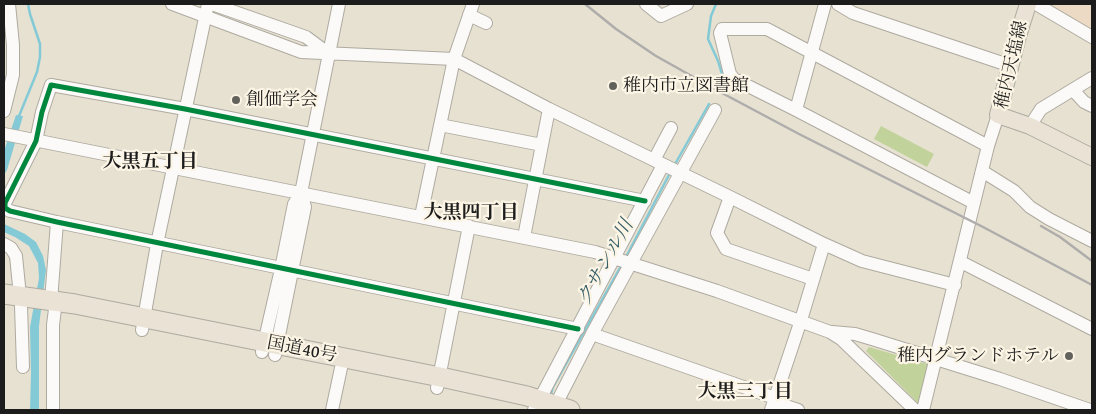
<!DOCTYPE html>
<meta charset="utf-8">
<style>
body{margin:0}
#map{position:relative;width:1096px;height:414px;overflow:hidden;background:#e7e1d1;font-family:"Gentium Book Plus",serif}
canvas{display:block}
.frame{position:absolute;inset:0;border:5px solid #1c1c1c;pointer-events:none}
</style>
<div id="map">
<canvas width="1096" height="414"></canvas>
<div class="frame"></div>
</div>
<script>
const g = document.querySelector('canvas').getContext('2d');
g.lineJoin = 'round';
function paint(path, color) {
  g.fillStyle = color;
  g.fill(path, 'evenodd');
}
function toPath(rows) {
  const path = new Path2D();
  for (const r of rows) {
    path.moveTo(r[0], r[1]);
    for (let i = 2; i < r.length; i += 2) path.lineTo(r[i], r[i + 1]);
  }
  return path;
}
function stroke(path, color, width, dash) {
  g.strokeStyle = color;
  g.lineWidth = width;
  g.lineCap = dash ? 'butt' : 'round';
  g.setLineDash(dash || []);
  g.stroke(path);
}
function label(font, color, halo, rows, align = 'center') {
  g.font = font + ' "Gentium Book Plus","Noto Serif JP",serif';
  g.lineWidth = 4.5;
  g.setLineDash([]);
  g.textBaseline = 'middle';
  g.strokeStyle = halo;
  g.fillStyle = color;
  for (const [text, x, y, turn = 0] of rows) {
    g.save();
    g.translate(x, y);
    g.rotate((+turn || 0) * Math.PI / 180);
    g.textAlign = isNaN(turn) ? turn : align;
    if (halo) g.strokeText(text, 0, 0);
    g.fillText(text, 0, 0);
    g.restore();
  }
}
paint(toPath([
 [1052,4,1092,4,1092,31,1053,8]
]), '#ecdac5');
paint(toPath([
 [881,126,934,154,927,167,874,139],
 [869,347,930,365,920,405,866,351]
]), '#c1d29b');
paint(toPath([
 [16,115,23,116,7,170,4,175,4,151],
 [4,224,25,234,36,242,43,256,46,270,39,326,39,410,30,410,31,373,30,327,39,278,38,263,29,246,15,237,4,232]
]), '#84cad6');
stroke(toPath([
 [716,4,711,16,708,39,718,61,722,74,722,79],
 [19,116,37,72,40,57,40,44,30,14,28,4],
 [674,166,709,104],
 [626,257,670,173],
 [550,397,553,387,621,266]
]), '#84cad6', 2.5);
const minor = toPath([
 [172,4,301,52,454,59,549,109,730,197,824,244,862,261,955,285],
 [212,4,306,37,329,54],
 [646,4,661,16,687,4],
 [825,4,796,110,974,203],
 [838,4,853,13,1011,66],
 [1036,4,1092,37],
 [469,15,486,23],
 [1073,90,1084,102,1092,106],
 [796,110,734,79,730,74,720,33,722,29,767,29,988,146],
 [4,111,13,75,13,45,9,4],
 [440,125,542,145],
 [1030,126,1041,109,1092,78],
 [4,134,595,252,717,291,830,332,841,339,915,410],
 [654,160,671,128],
 [982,171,1014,191,1030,207,1049,219,1092,241],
 [730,197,717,233,726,249,813,279],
 [421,216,454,59,473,4],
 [524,237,549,109],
 [4,244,11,248,16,256,20,296],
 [961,262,1092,329],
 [51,301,57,222],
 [21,306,23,367],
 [578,329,57,222,10,211,5,208,5,203,36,141,42,112,51,85,185,109,645,201],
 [142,330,157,244,208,4],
 [832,332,855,334,872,339,1000,379,1090,410],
 [592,334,775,398],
 [262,352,281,269,294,204,301,193,339,4],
 [275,355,305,207,301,193],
 [437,388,469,226],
 [774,402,798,410],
 [53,410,53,325,56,301],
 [332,410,341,368],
 [534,410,663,165],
 [553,410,592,334,715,110],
 [771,410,801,320,824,244],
 [923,410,988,146,998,115]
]);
const major = toPath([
 [1028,4,1018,36,998,115,1030,126,1092,157]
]);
const highway = toPath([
 [4,294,75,304,450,379,527,396,570,410]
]);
stroke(minor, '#aeaaa0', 14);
stroke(major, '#aeaaa0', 18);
stroke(highway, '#aeaaa0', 21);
stroke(minor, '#fbfaf8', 12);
stroke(major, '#e9e2d5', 16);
stroke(highway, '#e9e2d5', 19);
stroke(toPath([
 [585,4,616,29,656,56,722,93,799,134,983,227,1092,285],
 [1041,226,1060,237,1092,261]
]), '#aeadab', 2.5);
stroke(toPath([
 [578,329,57,222,10,211,5,208,5,203,36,141,42,112,51,85,185,109,645,201]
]), '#00873e', 5);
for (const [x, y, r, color] of [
 [613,86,5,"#63615b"],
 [236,100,5,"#63615b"],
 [1069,356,5,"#63615b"]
]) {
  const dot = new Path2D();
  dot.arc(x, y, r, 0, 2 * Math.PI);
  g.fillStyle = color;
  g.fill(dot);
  stroke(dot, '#fcf5e5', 2);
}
label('18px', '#1c1c1c', '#fcf5e5', [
 ["稚内天塩線",1012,65,-77],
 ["国道40号",302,350,11]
]);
label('18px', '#1c1c1c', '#fcf5e5', [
 ["稚内市立図書館",623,86],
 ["創価学会",246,100],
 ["稚内グランドホテル",1059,356,"right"]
], 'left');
label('bold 19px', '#1c1c1c', '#fcf5e5', [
 ["大黒五丁目",150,162],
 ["大黒四丁目",471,213],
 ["大黒三丁目",745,392]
]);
label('italic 19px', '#355e67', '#fcf5e5', [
 ["クサンル川",606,263,-61]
]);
</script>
